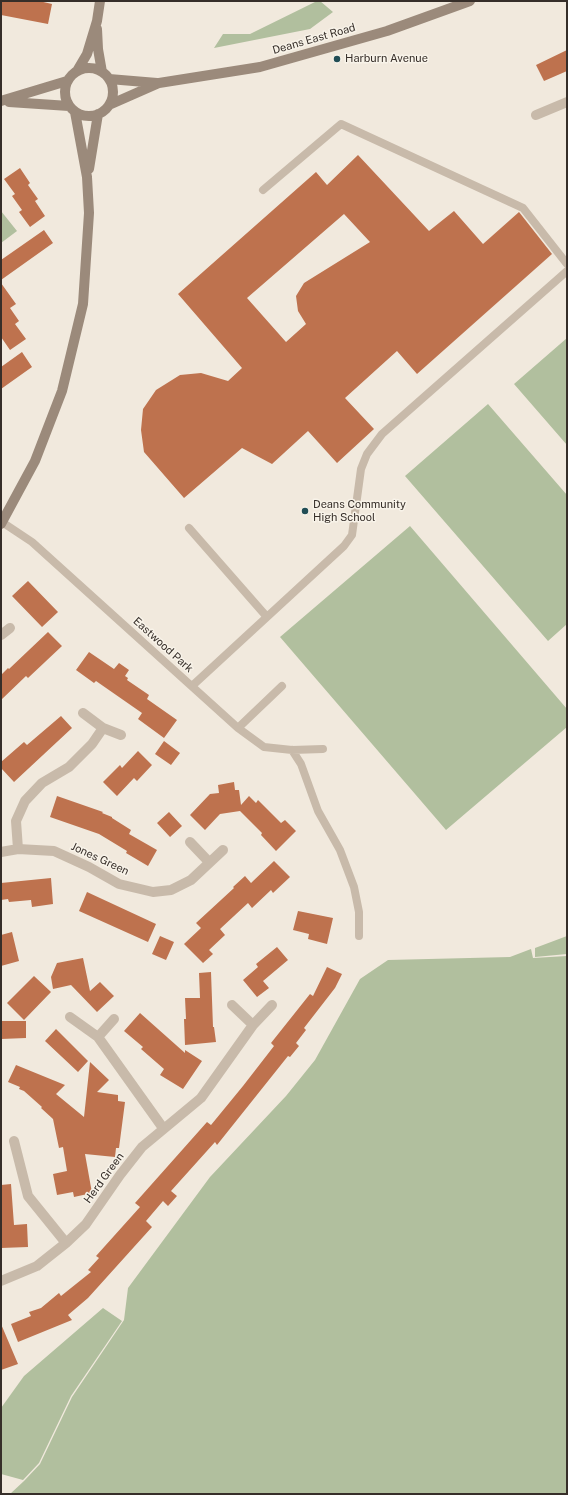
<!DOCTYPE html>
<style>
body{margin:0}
#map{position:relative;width:568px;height:1495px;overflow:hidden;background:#f1e9dd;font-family:"Public Sans",sans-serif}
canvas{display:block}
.frame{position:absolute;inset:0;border:2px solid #362e29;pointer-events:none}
</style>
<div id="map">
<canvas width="568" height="1495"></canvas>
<div class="frame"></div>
</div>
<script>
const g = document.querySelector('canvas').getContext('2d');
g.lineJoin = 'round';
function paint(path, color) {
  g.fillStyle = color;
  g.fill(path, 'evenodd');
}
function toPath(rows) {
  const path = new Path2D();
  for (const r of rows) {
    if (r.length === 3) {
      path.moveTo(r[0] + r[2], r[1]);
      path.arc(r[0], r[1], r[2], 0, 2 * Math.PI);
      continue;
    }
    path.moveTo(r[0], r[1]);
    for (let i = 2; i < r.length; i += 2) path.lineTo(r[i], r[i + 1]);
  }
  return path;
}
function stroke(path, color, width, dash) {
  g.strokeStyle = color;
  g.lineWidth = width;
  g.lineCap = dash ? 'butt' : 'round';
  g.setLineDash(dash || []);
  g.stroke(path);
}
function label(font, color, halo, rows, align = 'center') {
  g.font = font + ' "Public Sans",sans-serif';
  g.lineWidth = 3;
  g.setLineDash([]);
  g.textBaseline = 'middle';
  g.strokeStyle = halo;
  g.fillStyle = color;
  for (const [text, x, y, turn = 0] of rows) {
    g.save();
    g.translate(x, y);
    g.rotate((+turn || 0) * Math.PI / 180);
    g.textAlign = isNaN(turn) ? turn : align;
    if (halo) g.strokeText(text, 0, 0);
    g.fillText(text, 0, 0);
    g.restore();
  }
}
paint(toPath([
 [317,1,320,1,333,12,310,29,214,48,223,34,250,34],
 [1,211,17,231,1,243],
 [567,338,567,445,514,384],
 [488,404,567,495,567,624,548,641,405,476],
 [410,526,567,709,567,727,446,830,280,637],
 [567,936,567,954,535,957,535,948],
 [531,949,533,958,567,956,567,1494,10,1494,24,1481,40,1464,72,1397,124,1320,128,1288,210,1177,286,1096,315,1060,360,979,388,960,510,957],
 [103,1308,122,1321,71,1396,39,1463,23,1480,1,1474,1,1408,24,1376]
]), '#b1bf9e');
paint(toPath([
 [1,1,39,1,52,4,48,24,1,15],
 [567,50,567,71,544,81,536,65],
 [358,155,429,231,454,211,483,244,519,212,552,254,417,374,397,351,345,398,374,429,337,463,308,431,272,464,242,448,184,498,144,452,141,430,143,409,156,390,180,375,201,373,228,381,242,368,178,294,316,172,327,185],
 [344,214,370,242,304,283,296,296,298,311,306,324,286,342,247,298],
 [20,168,30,183,28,185,38,199,35,201,45,216,30,227,19,212,22,210,12,196,15,194,4,179],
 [44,230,53,243,1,280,1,260],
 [1,283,16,304,10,308,19,321,15,324,26,339,10,350,1,337],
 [22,352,32,367,1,389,1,367],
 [28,581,58,612,42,627,12,596],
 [48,632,62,646,28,678,26,676,1,700,1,675,8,668,9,669],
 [89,652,114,669,119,663,129,670,125,676,128,678,127,680,149,695,147,699,177,720,164,738,138,719,142,713,96,681,94,683,76,670],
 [61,716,72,728,14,782,1,768,1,762,24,742,27,745],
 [164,741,180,753,171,765,155,754],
 [138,751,152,765,137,781,134,778,117,796,103,782,120,765,122,768],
 [234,782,235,790,239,790,241,805,249,796,256,803,258,800,281,823,285,820,296,831,276,851,261,835,262,833,240,811,220,814,205,830,190,815,210,794,219,793,218,785],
 [57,796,103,812,102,813,112,817,112,818,131,830,129,834,157,850,148,866,126,853,127,851,99,834,50,817],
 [169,812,182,826,170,837,157,823],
 [274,861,290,877,273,893,271,890,252,908,248,903,220,929,225,935,209,950,213,954,203,963,184,944,201,928,196,923,234,888,233,887,245,876,251,883],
 [51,878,53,904,32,907,31,900,9,902,8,899,1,900,1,883],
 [87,892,156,924,148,942,79,911],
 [298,911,333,918,327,944,308,939,309,934,293,930],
 [12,932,19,961,1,966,1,935],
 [160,936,174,942,166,960,152,954],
 [277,947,288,960,263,981,269,988,257,997,243,980,258,967,256,964],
 [83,958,90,991,100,982,114,996,97,1012,71,985,53,989,51,977,57,963],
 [327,967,342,974,335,988,304,1028,306,1030,296,1043,299,1046,290,1057,288,1056,217,1145,215,1142,171,1191,177,1196,168,1206,163,1201,146,1221,152,1227,88,1298,68,1315,72,1320,18,1342,11,1324,31,1316,29,1312,41,1308,59,1293,61,1296,91,1272,88,1270,99,1258,96,1256,140,1207,135,1203,207,1122,211,1125,243,1086,274,1046,271,1043,310,994,313,996],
 [211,972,213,1027,214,1027,216,1042,185,1045,184,1019,186,1019,185,998,200,998,199,973],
 [34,976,51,992,24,1020,7,1003],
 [140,1013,185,1053,185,1050,202,1061,183,1089,160,1075,164,1069,141,1049,143,1047,124,1031],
 [1,1021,26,1021,26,1038,1,1039],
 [56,1029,88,1061,78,1072,45,1041],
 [90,1062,109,1080,97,1092,118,1095,118,1101,125,1102,119,1148,116,1148,115,1157,85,1154,92,1193,74,1197,73,1192,57,1195,53,1174,67,1171,63,1147,59,1148,53,1119,41,1108,42,1107,24,1091,19,1089,20,1087,8,1082,16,1065,65,1085,56,1094,84,1117],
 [11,1184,14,1225,27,1224,28,1247,1,1248,1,1185],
 [1,1324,18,1364,1,1370]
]), '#be724e');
stroke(toPath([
 [263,190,341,124,523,208,567,264],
 [2,522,32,542,238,728,264,747,292,750,323,749],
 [189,528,267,617],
 [192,686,344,546,352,535,361,469,367,454,382,434,567,271],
 [238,728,282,686],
 [292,750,301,764,318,811,340,850,354,887,359,912,359,936]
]), '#c8baaa', 8);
stroke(toPath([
 [536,115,567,102],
 [1,635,10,628],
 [83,713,103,728,121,735],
 [190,842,209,862],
 [18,849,16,821,25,801,42,783,69,767,92,744,103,728],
 [1,852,18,849,54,851,89,867,119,884,153,892,171,890,191,880,223,850],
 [232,1005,253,1025],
 [70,1017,98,1037,163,1128],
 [98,1037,114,1019],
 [14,1141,28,1196,66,1243],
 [1,1281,37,1266,66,1243,86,1224,120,1175,142,1147,201,1098,253,1025,272,1005]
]), '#c8baaa', 10);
stroke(toPath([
 [97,29,98,49,102,72],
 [89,92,24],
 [77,71,87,54,97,21,100,1],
 [109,79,157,83],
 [1,101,67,81],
 [9,102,69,106],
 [109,105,159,83,260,67,387,31,470,1],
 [89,169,98,114],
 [1,524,35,461,62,391,83,304,89,213,87,177,75,112]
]), '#9b8a7b', 10);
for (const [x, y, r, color] of [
 [337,59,4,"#214d55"],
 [305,511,4,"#214d55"]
]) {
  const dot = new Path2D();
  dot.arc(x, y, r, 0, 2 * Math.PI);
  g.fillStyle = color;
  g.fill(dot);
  stroke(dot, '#f8f3e9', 1.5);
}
label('11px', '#362e29', '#f8f3e9', [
 ["Deans East Road",314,39,-16],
 ["Eastwood Park",163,645,42],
 ["Jones Green",100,859,25],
 ["Herd Green",104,1178,-54]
]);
label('11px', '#362e29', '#f8f3e9', [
 ["Harburn Avenue",345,59],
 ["Deans Community",313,505],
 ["High School",313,518]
], 'left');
</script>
